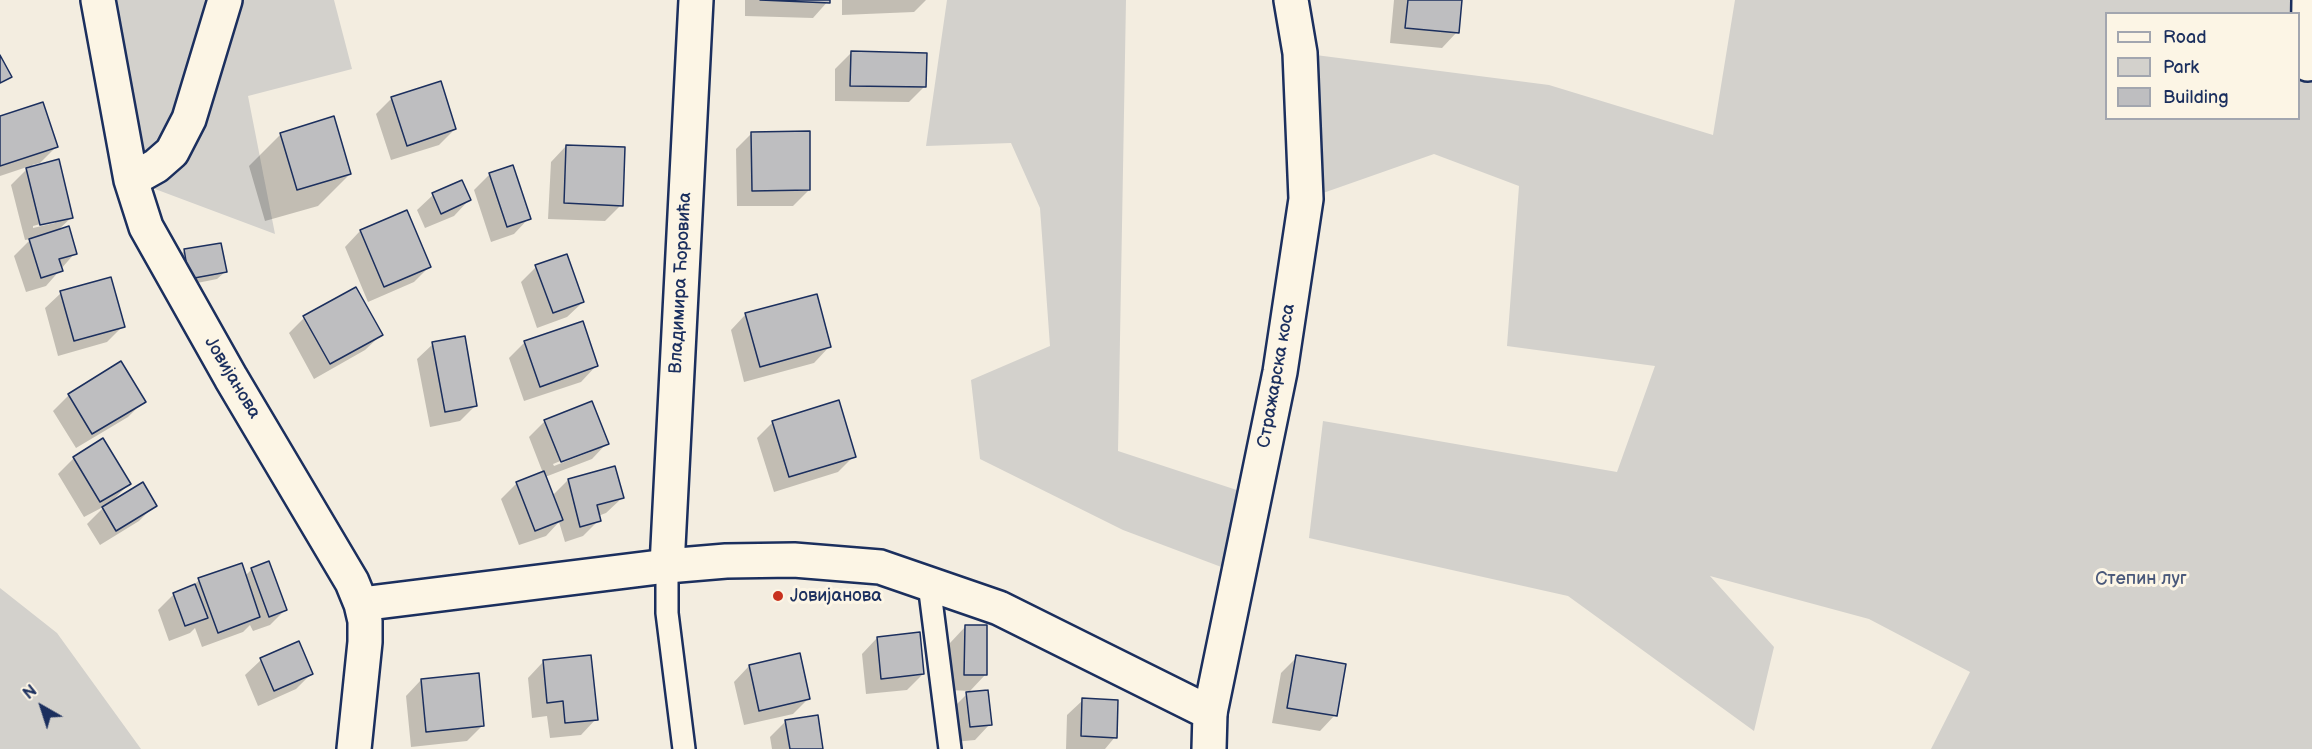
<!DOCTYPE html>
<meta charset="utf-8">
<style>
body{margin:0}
#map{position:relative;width:2312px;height:749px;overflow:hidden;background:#f3ede0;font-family:"Balsamiq Sans",sans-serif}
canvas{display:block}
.legend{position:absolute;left:2105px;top:12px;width:195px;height:108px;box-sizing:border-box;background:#fcf5e5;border:2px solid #a2a6af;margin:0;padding:8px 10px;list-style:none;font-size:18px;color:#1b2f5e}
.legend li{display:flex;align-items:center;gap:12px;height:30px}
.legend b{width:30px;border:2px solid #a2a6af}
.north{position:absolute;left:12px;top:677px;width:60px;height:60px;-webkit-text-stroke:4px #fcf5e5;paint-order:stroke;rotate:321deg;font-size:16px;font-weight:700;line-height:24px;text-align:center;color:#1b2f5e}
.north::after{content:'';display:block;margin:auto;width:21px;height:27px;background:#1b2f5e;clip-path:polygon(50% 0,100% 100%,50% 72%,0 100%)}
</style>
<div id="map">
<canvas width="2312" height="749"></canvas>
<ul class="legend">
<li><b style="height:8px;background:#fcf5e5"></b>Road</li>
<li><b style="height:16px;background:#d3d1cc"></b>Park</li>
<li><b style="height:16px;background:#bebec0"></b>Building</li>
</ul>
<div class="north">N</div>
</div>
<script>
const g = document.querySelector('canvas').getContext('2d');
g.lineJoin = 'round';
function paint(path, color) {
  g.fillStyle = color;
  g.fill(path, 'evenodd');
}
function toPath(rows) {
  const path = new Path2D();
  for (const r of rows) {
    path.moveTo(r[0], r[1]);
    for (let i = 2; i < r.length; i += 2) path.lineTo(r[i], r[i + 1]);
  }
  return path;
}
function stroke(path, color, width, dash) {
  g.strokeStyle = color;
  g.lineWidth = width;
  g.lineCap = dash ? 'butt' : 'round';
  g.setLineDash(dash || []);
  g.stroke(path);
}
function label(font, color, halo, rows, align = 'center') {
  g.font = font + ' "Balsamiq Sans",sans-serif';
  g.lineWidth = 6;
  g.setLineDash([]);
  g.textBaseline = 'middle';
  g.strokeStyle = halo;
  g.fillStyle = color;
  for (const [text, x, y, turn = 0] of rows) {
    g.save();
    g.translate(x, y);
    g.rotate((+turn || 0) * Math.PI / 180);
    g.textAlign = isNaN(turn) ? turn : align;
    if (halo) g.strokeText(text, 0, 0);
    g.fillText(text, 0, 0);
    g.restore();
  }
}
paint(toPath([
 [98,0,334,0,352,69,248,96,275,234,131,180],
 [947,0,1126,0,1118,451,1255,496,1240,574,1123,530,980,459,971,380,1050,346,1040,208,1011,143,926,146],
 [1735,0,2312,0,2312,749,1931,749,1970,672,1869,619,1710,576,1774,647,1754,731,1568,596,1309,538,1323,421,1617,472,1655,366,1507,346,1519,186,1434,154,1306,199,1300,53,1549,85,1713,135],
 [2106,14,2298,14,2298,118,2106,118],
 [0,588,57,633,141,749,0,749]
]), '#d3d1cc');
paint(toPath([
 [745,0,829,0,813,18,745,16],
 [842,0,926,0,914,12,842,15],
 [1394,0,1460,0,1457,32,1442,48,1390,43],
 [851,53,925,86,909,102,835,101,835,69],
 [392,98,455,129,439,145,391,160,376,114],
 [0,118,56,147,40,163,32,165,72,217,57,231,75,253,46,286,26,292,14,256,31,239,25,240,11,185,30,166,0,176],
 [55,220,55,223,33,228,33,226],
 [752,133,809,190,793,206,737,206,736,149],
 [281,134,350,174,318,206,265,221,249,166],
 [566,146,621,205,605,221,548,219,551,162],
 [490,174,529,218,514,234,491,242,474,190],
 [433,195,469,200,454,216,425,228,417,210],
 [406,212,430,266,414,282,368,302,345,247,360,231],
 [185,250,225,272,217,279,182,286,177,258],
 [536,267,583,302,567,317,537,328,521,282],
 [61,293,123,326,107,342,58,356,45,308],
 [746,314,829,347,814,363,744,382,731,330],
 [304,318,381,335,365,350,314,379,289,333],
 [525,342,596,366,581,382,524,401,509,358],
 [433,344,476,405,460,421,430,427,417,359],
 [69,395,144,401,128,417,76,448,53,411],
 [545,421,607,443,592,459,545,477,552,496,568,480,622,498,606,513,598,516,599,520,583,536,565,542,559,522,546,536,519,545,501,499,517,483,543,473,529,437],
 [590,449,590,452,554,466,553,464],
 [773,422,854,456,838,472,774,492,757,438],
 [74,458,129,484,111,502,155,505,139,521,100,545,87,524,105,506,84,517,58,474],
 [252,569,286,609,270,625,253,631,250,625,243,632,202,647,195,628,190,633,169,641,158,610,174,594,192,587,199,580,245,576],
 [965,627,985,675,970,691,949,690,950,643],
 [877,638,923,674,907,690,866,694,862,654],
 [298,643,311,674,296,689,258,706,245,675,261,660],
 [1297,657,1335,715,1320,731,1272,723,1281,673],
 [543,662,596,719,581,735,550,738,547,716,532,718,528,678],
 [749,666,809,698,793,714,744,725,734,682],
 [421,680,483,725,467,741,411,747,406,696],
 [967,694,990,724,975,740,954,742,951,710],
 [1083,700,1115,737,1105,749,1066,749,1067,715],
 [786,721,821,749,772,749,770,737]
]), '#0003');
const building = toPath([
 [760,0,830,0,830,3,760,0],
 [1408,0,1462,0,1459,33,1405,28,1408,0],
 [851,51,927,53,926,87,850,86,851,51],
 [0,55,12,77,0,83,0,55],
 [441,81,456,129,407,146,391,97,441,81],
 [43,102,58,147,0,166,0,116,43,102],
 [334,116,351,174,297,190,280,133,334,116],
 [810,131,810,190,752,191,751,132,810,131],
 [566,145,625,147,623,206,564,203,566,145],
 [59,159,73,218,40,225,26,168,59,159],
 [513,165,531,219,507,227,489,173,513,165],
 [462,180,471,200,441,214,432,193,462,180],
 [407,210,431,267,384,287,360,230,407,210],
 [69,226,77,254,59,259,63,271,41,278,29,239,69,226],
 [221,243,227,272,189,279,184,249,221,243],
 [567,254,584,302,553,313,535,265,567,254],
 [111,277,125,327,74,341,60,291,111,277],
 [356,287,383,335,330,364,303,316,356,287],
 [817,294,831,347,760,367,745,313,817,294],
 [583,321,598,366,540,387,524,341,583,321],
 [465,336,477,406,445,412,432,342,465,336],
 [121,361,146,402,92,434,68,394,121,361],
 [839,400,856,457,789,477,772,421,839,400],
 [592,401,609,444,561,462,544,420,592,401],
 [103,438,131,484,100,502,73,457,103,438],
 [615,466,624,498,597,505,601,521,580,527,568,479,615,466],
 [544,471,563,520,535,531,516,482,544,471],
 [143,482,157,506,116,531,102,507,143,482],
 [269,561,287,610,269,617,251,568,269,561],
 [242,563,260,617,218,633,198,578,242,563],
 [195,584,208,618,185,626,173,593,195,584],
 [965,625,987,625,987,675,964,675,965,625],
 [920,632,924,674,881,679,877,637,920,632],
 [299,641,313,674,274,691,260,658,299,641],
 [800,653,810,699,759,711,749,665,800,653],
 [591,655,598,720,565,723,563,701,547,703,543,660,591,655],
 [1296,655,1346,664,1337,716,1287,708,1296,655],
 [479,673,484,726,426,732,421,679,479,673],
 [988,690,992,725,970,727,966,692,988,690],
 [1082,698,1118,700,1117,738,1081,736,1082,698],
 [818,715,823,749,790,749,785,720,818,715]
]);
paint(building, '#bebec0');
stroke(building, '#1b2f5e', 1.5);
const lane = toPath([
 [667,566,667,613,684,749],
 [929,584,950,749]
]);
const street = toPath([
 [98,0,131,180,146,227,231,378,352,582,361,604,365,621,365,642,354,749],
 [2308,64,2309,0],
 [131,180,156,166,172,152,189,119,225,0],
 [361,604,667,566],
 [1210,713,1280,372,1306,199,1300,53,1291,0]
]);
const secondary = toPath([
 [696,0,667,566,726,561,794,560,880,567,999,608,1210,713,1209,749]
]);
stroke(lane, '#1b2f5e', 26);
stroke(street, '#1b2f5e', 38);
stroke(secondary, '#1b2f5e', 38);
stroke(lane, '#fcf5e5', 21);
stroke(street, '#fcf5e5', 33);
stroke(secondary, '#fcf5e5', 33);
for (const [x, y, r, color] of [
 [778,596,6,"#c8321e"]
]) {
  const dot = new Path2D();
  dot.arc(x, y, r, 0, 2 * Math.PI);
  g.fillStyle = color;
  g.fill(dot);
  stroke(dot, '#fcf5e5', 2);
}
label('18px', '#1b2f5e', '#fcf5e5', [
 ["Владимира Ћоровића",681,283,-87],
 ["Стражарска коса",1277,376,-80],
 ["Јовијанова",232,378,59]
]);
label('18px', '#49587a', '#fcf5e5', [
 ["Степин луг",2141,579]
]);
label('18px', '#1b2f5e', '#fcf5e5', [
 ["Јовијанова",790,596]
], 'left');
</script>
